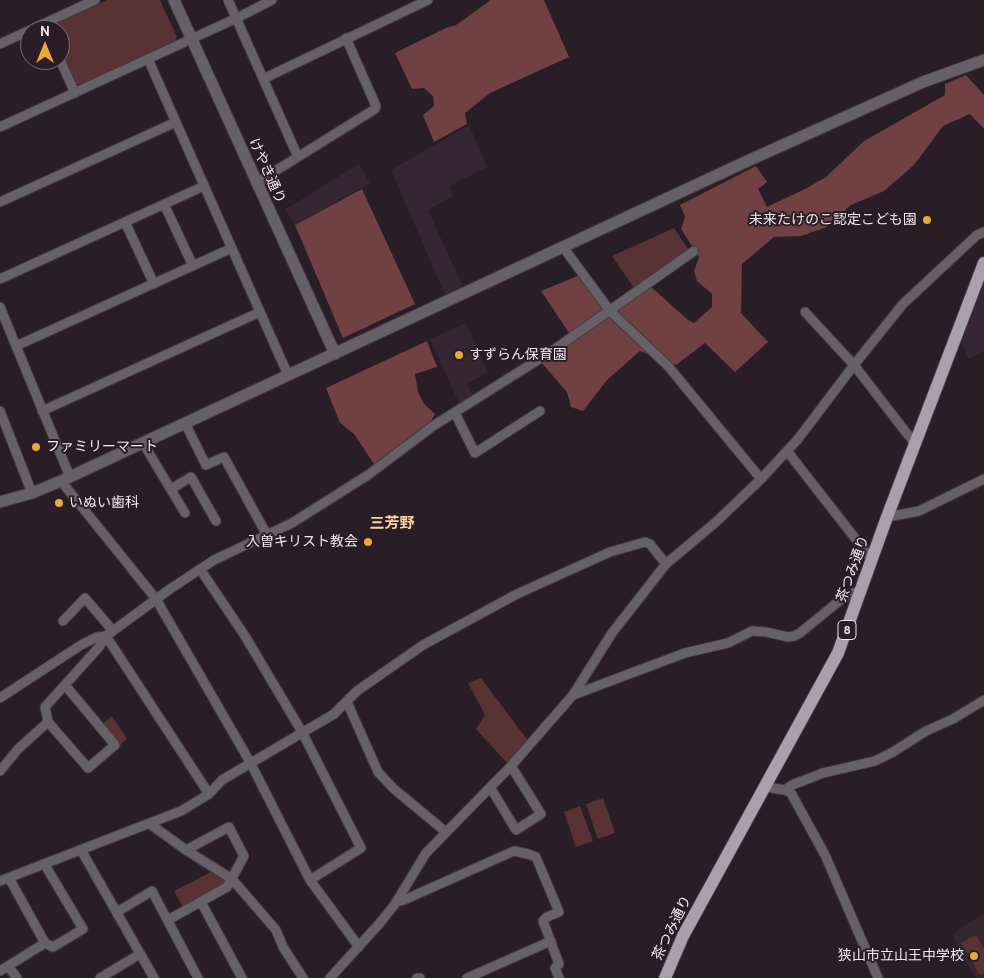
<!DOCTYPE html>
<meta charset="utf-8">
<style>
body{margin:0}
#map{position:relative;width:984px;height:978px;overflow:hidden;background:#291e26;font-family:Cabin,sans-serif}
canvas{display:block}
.north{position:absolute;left:20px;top:20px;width:50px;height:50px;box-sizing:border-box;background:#291e26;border:1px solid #796f76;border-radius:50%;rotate:0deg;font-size:14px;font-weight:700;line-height:20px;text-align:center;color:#f0e9ed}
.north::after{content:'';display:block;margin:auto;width:18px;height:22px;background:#eca93a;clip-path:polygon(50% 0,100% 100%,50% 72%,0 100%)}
</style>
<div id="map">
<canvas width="984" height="978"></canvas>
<div class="north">N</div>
</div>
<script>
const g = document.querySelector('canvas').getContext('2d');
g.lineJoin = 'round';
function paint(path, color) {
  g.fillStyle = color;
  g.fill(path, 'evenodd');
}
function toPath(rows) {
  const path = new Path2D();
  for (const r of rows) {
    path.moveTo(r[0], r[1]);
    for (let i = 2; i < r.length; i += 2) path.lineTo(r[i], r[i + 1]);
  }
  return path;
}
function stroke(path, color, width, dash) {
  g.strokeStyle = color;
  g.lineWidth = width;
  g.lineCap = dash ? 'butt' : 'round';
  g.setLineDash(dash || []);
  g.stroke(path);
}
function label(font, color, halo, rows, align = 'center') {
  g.font = font + ' Cabin,"Noto Sans JP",sans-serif';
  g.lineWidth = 4;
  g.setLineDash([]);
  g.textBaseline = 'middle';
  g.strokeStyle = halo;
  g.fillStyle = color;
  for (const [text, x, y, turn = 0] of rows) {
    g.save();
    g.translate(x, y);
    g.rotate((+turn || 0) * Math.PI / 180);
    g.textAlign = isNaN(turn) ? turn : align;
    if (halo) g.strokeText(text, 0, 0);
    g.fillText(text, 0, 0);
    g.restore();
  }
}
paint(toPath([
 [469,125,487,167,449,186,453,196,428,210,463,287,445,295,391,170],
 [359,164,370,183,294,225,286,209],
 [984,283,984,351,969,359,961,343],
 [466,323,488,372,467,384,473,397,460,405,430,339],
 [984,913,984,978,975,978,952,934]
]), '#362631');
paint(toPath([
 [107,0,160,0,177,37,174,43,80,85,75,83,60,49,60,30,51,30,52,25],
 [674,228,690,252,636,291,612,256],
 [481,678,529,742,508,764,476,729,485,715,468,683],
 [112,716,127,739,120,745,102,724],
 [603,798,615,833,598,839,586,804],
 [580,806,593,841,576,847,564,812],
 [211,872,224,879,224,884,183,907,174,891],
 [976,935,984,949,984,973,980,975,961,943]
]), '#593234');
paint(toPath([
 [491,0,544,0,569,57,490,93,465,113,467,124,434,142,423,115,434,106,433,96,424,88,412,89,395,53,446,28,456,25],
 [966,75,984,95,984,129,970,114,943,126,914,165,884,191,851,205,827,227,801,236,774,237,742,264,741,313,768,342,735,372,705,343,676,365,640,351,607,380,583,411,571,407,567,392,540,361,573,339,541,291,580,275,610,317,650,286,688,320,694,323,712,307,712,294,697,281,694,271,699,257,681,229,685,217,680,205,756,166,767,182,758,189,767,207,805,189,826,177,864,141,945,95,945,84],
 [362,189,415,304,343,338,295,225],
 [427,341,437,367,415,374,418,392,424,404,435,414,431,421,374,464,354,434,340,423,326,388]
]), '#704043');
const minor = toPath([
 [228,0,298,157],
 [0,44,95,0],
 [148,59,288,375],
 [60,60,75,93],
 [263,79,428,0],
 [0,127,237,18,272,0],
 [256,183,375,109,376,106,346,38],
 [0,202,176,122],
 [164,204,193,266],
 [125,222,154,284],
 [563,247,610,311,668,366,761,479],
 [0,279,204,186],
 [0,307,70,477],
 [805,312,854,365,915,444],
 [16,346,232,248],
 [0,411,32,493],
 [42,411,260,312],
 [455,413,475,453,540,411],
 [185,423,206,465,224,457,267,535],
 [143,443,185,513],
 [787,451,872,560],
 [61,481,156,599,250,762,310,880,359,947],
 [171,489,191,477,216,521],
 [887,517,919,511,984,479],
 [200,569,245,636,302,732,361,848,310,880],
 [63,621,85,598,113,631],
 [106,636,209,794],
 [573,695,685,653,728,643,752,631,766,632,788,637,794,636,800,633,844,597,861,590],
 [0,698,81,645,97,637,106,636],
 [347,702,378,772,394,789,446,832],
 [48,722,88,768,115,745,65,685],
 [0,771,18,749,48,722,45,707,99,647,106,636,170,589,214,560,292,523,368,475,433,426,552,351,694,251],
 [490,787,516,830,541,814,511,766],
 [766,787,785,790,791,793,825,855,878,978],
 [785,790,792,785,823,773,875,761,893,752,926,731,953,719,984,700],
 [150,824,186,850,232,879,276,930,283,947,303,978],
 [81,850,154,978],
 [0,881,181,811,209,794,222,780,334,714,357,691,423,645,517,594,610,552,645,542,650,544,666,564],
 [201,902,242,978],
 [396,902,404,900,514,851,528,854,536,857,559,912,547,917,543,921,559,964,555,968,559,978],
 [117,912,152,891,198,978],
 [168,920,227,887,244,856,229,827,186,850],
 [45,943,53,947,83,929,45,865],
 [8,966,17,978],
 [0,971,45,943,9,878],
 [100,978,140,954],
 [330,978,379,924,395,904,426,853,511,766,573,695,612,633,666,564,716,522,761,479,798,439,854,365,903,304,977,235,984,232],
 [417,978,420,978],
 [467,978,551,941]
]);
const tertiary = toPath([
 [174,0,335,354],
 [0,502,32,493,61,481,743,163,923,82,984,60]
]);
const primary = toPath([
 [665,978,683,936,838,653,887,517,984,263]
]);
stroke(minor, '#453a42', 11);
stroke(tertiary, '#453a42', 13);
stroke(primary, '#453a42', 14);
stroke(minor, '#656166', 9);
stroke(tertiary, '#656166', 11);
stroke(primary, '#a8a0ab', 12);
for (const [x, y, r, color] of [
 [927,220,5,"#eca93a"],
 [459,355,5,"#eca93a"],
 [36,447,5,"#eca93a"],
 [59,503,5,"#eca93a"],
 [368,542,5,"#eca93a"],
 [974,956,5,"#eca93a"]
]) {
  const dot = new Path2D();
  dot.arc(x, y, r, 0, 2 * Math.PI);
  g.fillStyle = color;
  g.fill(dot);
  stroke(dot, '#291e26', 2);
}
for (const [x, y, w] of [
 [847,630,18]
]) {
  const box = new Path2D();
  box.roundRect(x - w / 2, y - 9.5, w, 19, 4);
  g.fillStyle = '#291e26';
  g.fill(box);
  stroke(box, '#f0e9ed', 1);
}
label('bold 12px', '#f0e9ed', null, [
 ["8",847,630]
]);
label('14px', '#f0e9ed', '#291e26', [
 ["けやき通り",267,171,66],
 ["茶つみ通り",853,569,-70],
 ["茶つみ通り",672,928,-64]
]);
label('14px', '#f0e9ed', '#291e26', [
 ["未来たけのこ認定こども園",917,220],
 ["すずらん保育園",469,355,"left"],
 ["ファミリーマート",46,447,"left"],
 ["いぬい歯科",69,503,"left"],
 ["入曽キリスト教会",358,542],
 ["狭山市立山王中学校",964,956]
], 'right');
label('bold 15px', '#f8d29e', '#291e26', [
 ["三芳野",392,524]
]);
</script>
